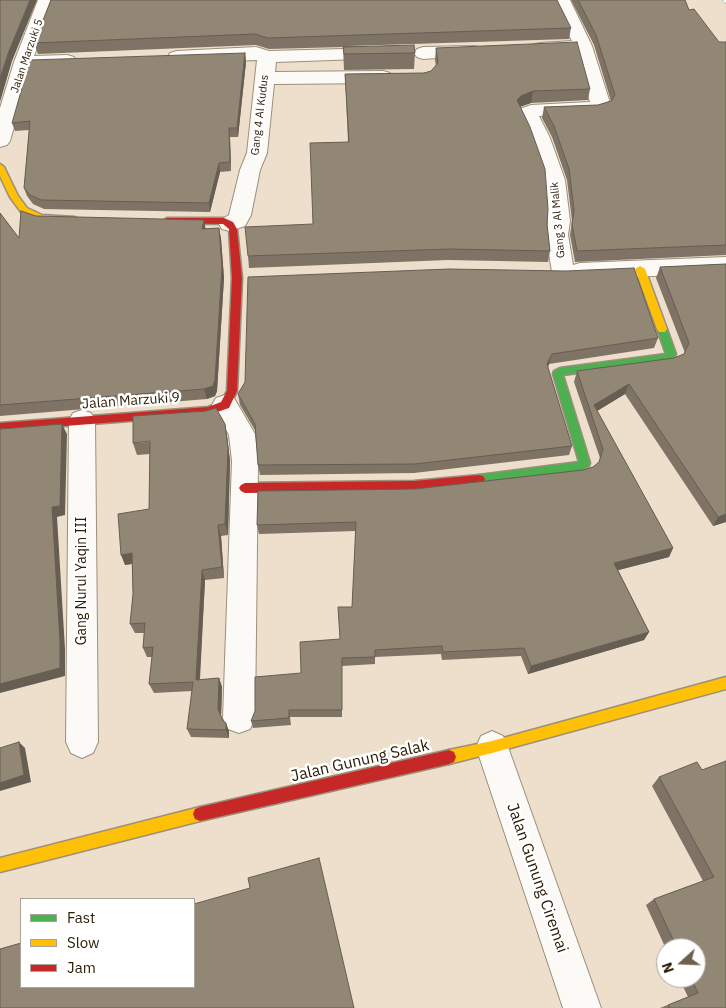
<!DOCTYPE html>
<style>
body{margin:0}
#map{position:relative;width:726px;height:1008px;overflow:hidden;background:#eddfcc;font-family:"IBM Plex Sans",sans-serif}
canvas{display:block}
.legend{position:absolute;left:20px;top:898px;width:175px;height:90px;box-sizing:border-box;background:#fff;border:1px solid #aaa49b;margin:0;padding:6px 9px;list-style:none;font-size:15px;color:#2a1b04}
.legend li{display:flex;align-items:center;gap:10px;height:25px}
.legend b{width:25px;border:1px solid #aaa49b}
.north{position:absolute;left:656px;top:938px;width:50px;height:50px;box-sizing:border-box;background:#fff;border:1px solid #aaa49b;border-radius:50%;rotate:250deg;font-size:14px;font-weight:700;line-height:20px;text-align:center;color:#2a1b04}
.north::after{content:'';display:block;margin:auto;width:18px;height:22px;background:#6e604a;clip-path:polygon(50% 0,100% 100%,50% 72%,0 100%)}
</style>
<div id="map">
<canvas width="726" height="1008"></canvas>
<ul class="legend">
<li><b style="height:6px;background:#4caf50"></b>Fast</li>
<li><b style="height:6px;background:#ffc107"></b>Slow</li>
<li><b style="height:6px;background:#c62828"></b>Jam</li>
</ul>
<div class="north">N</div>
</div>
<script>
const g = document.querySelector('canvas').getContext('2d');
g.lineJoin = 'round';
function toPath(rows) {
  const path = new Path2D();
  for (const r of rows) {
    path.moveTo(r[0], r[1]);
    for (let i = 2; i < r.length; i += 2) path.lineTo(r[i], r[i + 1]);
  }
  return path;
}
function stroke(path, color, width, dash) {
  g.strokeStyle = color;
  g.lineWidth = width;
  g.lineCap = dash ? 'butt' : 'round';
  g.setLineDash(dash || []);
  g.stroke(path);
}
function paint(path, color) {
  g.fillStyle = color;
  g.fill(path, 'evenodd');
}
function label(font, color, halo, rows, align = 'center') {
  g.font = font + ' "IBM Plex Sans",sans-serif';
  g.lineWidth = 5;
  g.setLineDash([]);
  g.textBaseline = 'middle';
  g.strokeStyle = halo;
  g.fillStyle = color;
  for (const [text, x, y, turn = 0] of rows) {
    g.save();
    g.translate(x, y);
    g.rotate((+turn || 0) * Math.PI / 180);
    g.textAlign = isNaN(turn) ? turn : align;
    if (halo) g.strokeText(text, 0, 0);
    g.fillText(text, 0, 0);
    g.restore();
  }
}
const street = toPath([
 [38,0,56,0,34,56,67,55,74,57,76,61,74,65,67,67,31,67,10,141,7,145,0,147,0,108,14,62,38,0],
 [552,0,570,0,592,46,611,106,608,110,595,114,539,116,550,138,565,180,570,221,568,235,573,265,580,263,726,257,726,273,580,279,572,276,563,280,555,278,552,272,546,235,548,221,545,180,530,138,517,113,520,109,531,105,590,102,576,52,541,53,535,52,532,48,535,44,541,43,572,41,552,0],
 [473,46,479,47,482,51,479,55,423,59,417,57,414,53,417,49,423,47,473,46],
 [256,47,269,51,382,48,388,50,391,54,388,58,276,62,275,72,383,71,390,73,392,77,390,81,383,83,274,84,267,153,260,170,251,215,245,226,230,231,222,229,219,224,222,219,229,215,240,170,247,153,257,60,177,63,170,61,168,57,170,53,177,51,256,47],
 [225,395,234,398,255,434,258,461,255,718,250,729,239,733,228,729,223,718,232,461,229,435,212,405,216,398,225,395],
 [82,410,91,413,95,420,98,742,93,753,82,758,71,753,66,742,69,420,73,413,82,410],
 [492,731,503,736,508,747,601,1008,563,1008,476,747,481,736,492,731]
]);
const fast = toPath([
 [662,325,667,329,676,354,674,360,563,375,590,463,589,466,580,471,479,483,475,482,473,479,475,476,479,475,579,462,553,374,554,371,560,368,666,354,657,329,662,325]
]);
const slow = toPath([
 [0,164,4,167,18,196,27,208,42,215,75,217,75,221,40,221,21,212,10,197,0,176,0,164],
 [640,266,645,269,667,329,665,332,659,332,657,329,635,269,640,266],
 [726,677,726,689,492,753,449,764,444,762,442,757,444,752,449,750,492,741,726,677],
 [200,807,205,809,207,814,205,819,200,821,0,872,0,858,200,807]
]);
const jam = toPath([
 [167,218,224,218,233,222,237,229,242,278,237,391,229,408,208,415,0,431,0,423,208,407,221,402,227,391,232,278,229,229,223,224,164,223,163,221,167,218],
 [479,475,483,476,485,479,483,482,479,483,414,491,245,493,241,491,239,488,241,485,245,483,414,481,479,475],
 [449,750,454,752,456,757,454,762,449,764,200,821,195,819,193,814,195,809,200,807,449,750]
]);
stroke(street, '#9c8f7b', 2);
stroke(fast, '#9c8f7b', 3);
stroke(slow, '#9c8f7b', 3);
stroke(jam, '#9c8f7b', 3);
paint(street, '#fcfaf7');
paint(fast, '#4caf50');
paint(slow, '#ffc107');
paint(jam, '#c62828');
const rail = toPath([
 [724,0,726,2]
]);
stroke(rail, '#c4c0ba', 4);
stroke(rail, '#fff', 2.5, [8]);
paint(toPath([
 [51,0,571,28,569,39,349,46,415,53,414,69,344,70,343,47,269,49,256,45,38,54,34,43],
 [571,0,685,0,689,10,719,42,726,42,726,255,575,262,570,235,572,221,567,180,552,137,542,118,544,107,598,105,611,101,594,45],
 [436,48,590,89,588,100,531,103,520,107,547,224,550,251,548,262,448,260,249,268,248,256,313,224,348,142,345,74,424,73,431,71,436,66,435,60],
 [245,53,246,62,238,137,230,137,231,171,220,172,210,212,44,209,33,204,27,196,24,188,29,130,15,131,12,123],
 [0,213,19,238,36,216,205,229,219,228,221,239,224,278,217,391,215,396,207,399,0,416],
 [726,264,726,522,713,526,625,394,597,411,673,548,669,557,618,570,649,632,644,640,528,674,521,656,442,660,441,654,375,657,375,664,342,666,342,717,290,717,291,725,253,728,251,721,301,673,340,639,352,607,356,531,259,534,257,525,415,489,583,470,593,467,599,463,600,458,574,382,577,371,674,358,684,354,685,353,656,278,660,267],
 [658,338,654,348,549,364,548,368,572,446,569,455,414,473,260,475,258,465,256,432,240,405,238,394],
 [227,436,230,461,228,535,221,536,224,578,205,580,200,680,219,678,222,687,221,716,229,731,229,738,191,737,187,729,192,691,154,693,149,684,152,657,147,657,143,648,144,633,135,633,130,624,133,594,132,564,125,565,149,509,150,454,137,455,133,443],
 [726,761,726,1008,660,1008,688,997,679,978,696,978,696,948,666,949,646,905,654,899,703,881,652,786,659,777,702,770]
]), '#7e7365');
paint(toPath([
 [30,0,37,0,12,61,0,102,0,78,9,51],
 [245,53,246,62,238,137,237,128],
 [533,91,531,103,519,107,517,100,521,96],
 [229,128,230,137,231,171,230,162],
 [219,163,220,172,210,212,209,203],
 [204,220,206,231,202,229],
 [219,228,221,239,224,278,217,391,215,396,207,399,204,389],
 [552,354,549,364,544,375,547,364],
 [629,384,625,394,592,414,594,405],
 [62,424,67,434,65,515,57,517,65,649,65,676,0,693,0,684,52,507],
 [225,424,227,436,230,461,228,535,225,524],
 [726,514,726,522,713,526,718,517],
 [218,525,221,536,224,578,222,567],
 [673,548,669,557,611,572,614,563],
 [132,553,136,563,125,565,121,555],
 [202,570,205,580,199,689,196,680],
 [649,632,644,640,528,674,531,666],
 [219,678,222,687,221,718,218,709],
 [226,723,229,731,229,738,226,730],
 [19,742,25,748,31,782,0,791,0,783]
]), '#665e52');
const building = toPath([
 [0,0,30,0,9,51,0,78,0,0],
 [51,0,557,0,571,28,268,38,255,34,34,43,51,0],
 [578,0,685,0,689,10,694,9,719,42,726,42,726,245,577,251,572,224,574,210,569,169,554,126,544,107,598,105,611,101,615,95,596,35,578,0],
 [577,42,590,89,533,91,521,96,517,100,530,127,545,169,548,209,547,224,550,251,449,249,248,256,245,227,313,224,310,143,349,142,345,74,424,73,431,71,438,63,436,48,577,42],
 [414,45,415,53,344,54,343,47,414,45],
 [245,53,237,128,229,128,230,162,219,163,209,203,41,200,30,195,24,188,30,121,12,123,30,60,245,53],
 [21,211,36,216,204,220,202,229,219,228,222,267,215,380,213,386,204,389,0,405,0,213,19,238,21,211],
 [726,264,726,514,718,517,629,384,594,405,673,548,614,563,649,632,531,666,524,648,443,652,442,646,375,650,375,657,342,658,342,710,289,710,289,718,251,721,255,711,255,677,301,673,300,642,340,639,338,607,352,607,356,522,257,525,258,491,415,489,583,470,593,467,599,462,603,449,577,371,674,358,684,354,689,343,660,267,726,264],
 [634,268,658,338,552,354,547,364,572,446,415,464,258,465,255,424,238,394,245,382,248,277,449,269,566,271,634,268],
 [216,408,225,424,228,449,225,524,218,525,222,567,202,570,196,680,219,678,218,709,223,721,226,723,226,730,187,729,193,682,149,684,153,647,143,648,145,623,130,624,133,594,132,553,121,555,118,514,149,509,150,441,133,443,133,416,206,411,216,408],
 [62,424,60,506,52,507,60,641,60,668,0,684,0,429,62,424],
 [19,742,24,775,0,783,0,748,19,742],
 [726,761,726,1008,670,1008,668,1005,698,993,691,978,696,978,696,948,677,948,654,899,714,877,659,777,697,762,702,770,726,761],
 [319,858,354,1008,0,1008,0,949,21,943,21,987,194,987,194,904,250,888,248,878,319,858]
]);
paint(building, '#928675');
stroke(building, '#665e52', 1);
label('11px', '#2a1b04', '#fff', [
 ["Jalan Marzuki 5",27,56,-71],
 ["Gang 4 Al Kudus",260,115,-83],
 ["Gang 3 Al Malik",558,220,-95]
]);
label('14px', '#2a1b04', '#fff', [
 ["Jalan Marzuki 9",131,401,-4],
 ["Gang Nurul Yaqin III",82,581,-90]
]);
label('16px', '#2a1b04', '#fff', [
 ["Jalan Gunung Salak",360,761,-13],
 ["Jalan Gunung Ciremai",537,878,71]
]);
</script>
